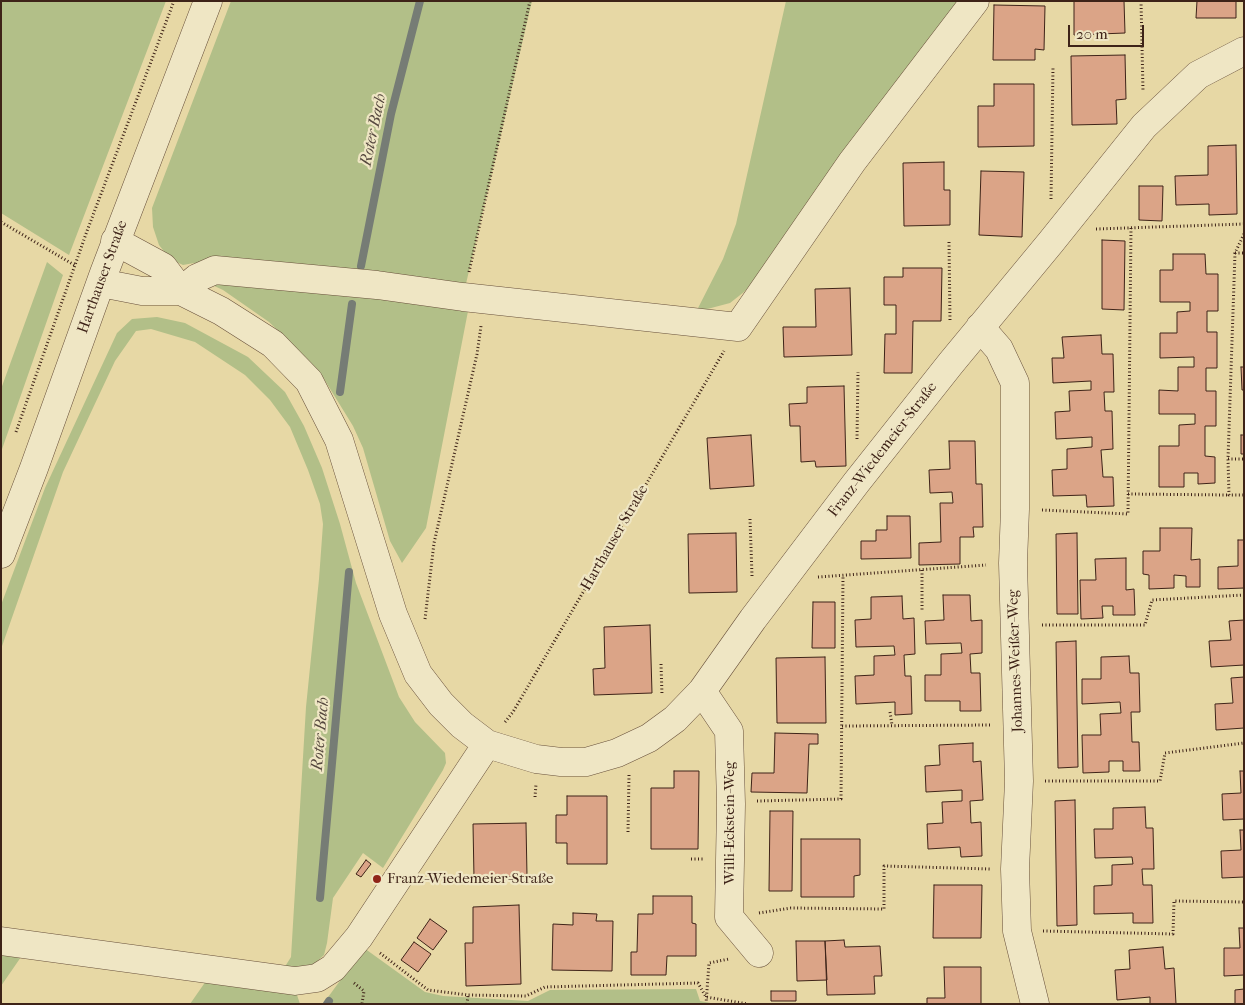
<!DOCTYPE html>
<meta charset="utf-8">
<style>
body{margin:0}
#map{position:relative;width:1245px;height:1005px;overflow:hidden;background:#e7d8a5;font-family:"IM FELL French Canon",serif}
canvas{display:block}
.frame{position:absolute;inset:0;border:2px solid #3e2318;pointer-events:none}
.scale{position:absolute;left:1068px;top:25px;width:76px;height:22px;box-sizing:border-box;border:2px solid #3e2318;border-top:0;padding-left:6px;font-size:15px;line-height:18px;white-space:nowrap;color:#3e2318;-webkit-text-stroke:4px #efe6c4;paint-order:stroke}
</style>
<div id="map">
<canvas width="1245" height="1005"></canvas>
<div class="frame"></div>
<div class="scale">20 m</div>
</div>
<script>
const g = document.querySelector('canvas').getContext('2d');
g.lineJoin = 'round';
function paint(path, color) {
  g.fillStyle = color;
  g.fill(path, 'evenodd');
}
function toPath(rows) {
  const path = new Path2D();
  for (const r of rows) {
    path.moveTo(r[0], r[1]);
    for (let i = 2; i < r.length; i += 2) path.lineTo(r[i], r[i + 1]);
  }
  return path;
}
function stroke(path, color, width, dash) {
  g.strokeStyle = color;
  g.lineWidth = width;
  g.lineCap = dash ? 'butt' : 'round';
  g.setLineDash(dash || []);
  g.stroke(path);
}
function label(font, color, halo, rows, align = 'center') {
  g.font = font + ' "IM FELL French Canon",serif';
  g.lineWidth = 4.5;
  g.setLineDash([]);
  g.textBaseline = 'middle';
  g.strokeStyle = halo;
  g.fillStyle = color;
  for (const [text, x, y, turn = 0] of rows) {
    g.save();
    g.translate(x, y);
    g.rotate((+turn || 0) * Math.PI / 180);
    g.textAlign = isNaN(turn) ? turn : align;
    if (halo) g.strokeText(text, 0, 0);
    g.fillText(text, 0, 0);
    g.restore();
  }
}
paint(toPath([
 [1,1,166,1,69,255,1,213],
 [231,1,532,1,465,288,194,263,183,265,170,259,159,245,153,227,152,208],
 [786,1,959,1,758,277,744,292,730,303,696,312,723,259,736,224],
 [47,262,63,275,1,452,1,389],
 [208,283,469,306,426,528,402,563,390,541,363,448,353,426,324,379,303,355,269,322,223,290],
 [157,317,185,323,248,357,285,392,304,426,322,468,340,524,356,583,399,697,415,722,445,753,446,763,443,770,383,868,363,853,333,898,327,943,324,955,311,967,280,968,286,965,291,957,306,707,319,579,323,524,320,504,308,470,290,427,270,400,245,375,195,342,151,329,136,331,115,361,63,472,1,649,1,605,45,488,117,333,132,319],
 [364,948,425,992,443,996,528,1001,550,990,696,989,700,1001,716,1004,323,1004],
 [1,953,21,957,1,986],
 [206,981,289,992,297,995,300,1004,190,1004]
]), '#b2bf88');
stroke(toPath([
 [361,266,391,114,420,1],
 [340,392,352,304],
 [320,898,349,572],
 [327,1004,329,1001]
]), '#767c75', 8);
const building = toPath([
 [1074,1,1124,1,1125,33,1074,35,1074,1],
 [1197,1,1236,1,1236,18,1196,18,1197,1],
 [994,5,1045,6,1044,50,1035,49,1035,60,993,60,994,5],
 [1125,55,1126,99,1116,100,1117,124,1072,125,1071,56,1125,55],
 [994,84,1034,84,1034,146,978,147,978,106,994,106,994,84],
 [1236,145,1237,214,1209,215,1209,204,1176,205,1175,176,1208,175,1208,146,1236,145],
 [944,162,944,190,950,190,950,225,904,226,903,163,944,162],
 [981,171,1024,172,1022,237,979,235,981,171],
 [1139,186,1163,186,1162,221,1139,220,1139,186],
 [1102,240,1125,241,1124,310,1102,309,1102,240],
 [1173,254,1205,254,1206,274,1218,274,1218,311,1207,311,1207,332,1217,332,1217,368,1206,368,1206,391,1216,391,1216,426,1205,426,1205,456,1215,457,1215,483,1198,484,1198,473,1184,473,1184,487,1159,487,1159,446,1179,446,1179,425,1195,424,1195,414,1159,414,1159,390,1178,391,1178,367,1194,367,1194,357,1160,358,1160,333,1177,333,1177,312,1190,311,1190,302,1160,302,1160,270,1173,270,1173,254],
 [903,268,942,268,941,321,913,321,912,373,884,373,885,334,896,334,896,305,884,305,884,277,903,277,903,268],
 [850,288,852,355,784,357,783,327,816,327,815,289,850,288],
 [1101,335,1102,354,1113,354,1114,392,1104,392,1105,411,1112,411,1113,449,1101,450,1103,477,1113,477,1114,506,1087,507,1086,495,1053,496,1052,470,1067,469,1067,449,1092,447,1092,437,1056,439,1055,412,1070,411,1069,391,1091,390,1091,381,1053,383,1052,358,1064,358,1062,337,1101,335],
 [1241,367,1244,367,1244,390,1242,390,1241,367],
 [844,386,846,466,816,467,815,461,801,462,800,426,790,426,789,404,807,403,807,387,844,386],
 [751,435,754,486,710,489,707,438,751,435],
 [1241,435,1244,435,1244,454,1241,454,1241,435],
 [949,441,975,441,976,484,982,484,983,527,973,527,974,537,960,537,960,564,919,565,919,543,941,542,940,503,953,503,952,492,930,493,929,470,950,469,949,441],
 [887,516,910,516,911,558,861,559,861,541,876,541,876,530,887,530,887,516],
 [1160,528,1192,528,1191,560,1200,559,1200,587,1186,587,1186,576,1174,575,1174,588,1149,589,1149,575,1143,574,1143,551,1160,551,1160,528],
 [736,533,737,592,689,593,688,534,736,533],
 [1077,533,1078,614,1057,614,1056,534,1077,533],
 [1238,540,1244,540,1244,588,1218,589,1218,567,1238,566,1238,540],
 [1126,558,1126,590,1134,589,1135,615,1113,615,1113,606,1102,606,1103,618,1081,619,1080,580,1096,580,1095,559,1126,558],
 [943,595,970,595,971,621,982,620,982,653,970,654,971,673,980,673,981,711,960,711,960,701,925,701,925,675,941,675,941,654,962,653,961,643,926,644,925,621,944,620,943,595],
 [902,596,903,619,914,618,915,654,904,655,905,676,911,676,912,714,895,715,895,702,856,704,855,676,874,675,874,656,895,655,894,646,856,647,855,620,871,619,871,597,902,596],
 [813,602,835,602,835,648,812,648,813,602],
 [1244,620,1244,665,1211,667,1209,641,1231,640,1229,621,1244,620],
 [650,625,652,693,594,695,593,669,605,668,604,627,650,625],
 [1076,641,1078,767,1058,768,1056,642,1076,641],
 [1129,656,1130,673,1139,673,1140,712,1131,712,1132,742,1139,742,1140,771,1123,771,1123,761,1109,761,1109,772,1083,773,1082,735,1101,735,1100,714,1121,713,1120,702,1082,704,1082,679,1101,679,1101,657,1129,656],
 [825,657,826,723,777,723,776,658,825,657],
 [1244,677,1244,728,1216,730,1215,704,1233,703,1231,678,1244,677],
 [775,733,818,734,818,744,809,744,807,793,751,792,752,773,774,773,775,733],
 [973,743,973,762,981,761,983,800,970,801,971,823,981,822,982,856,961,857,960,847,928,849,927,824,943,823,942,802,962,801,962,790,926,792,925,766,940,765,939,745,973,743],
 [674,771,699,771,698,849,651,849,651,788,674,788,674,771],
 [1240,771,1244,771,1244,819,1223,820,1222,794,1241,793,1240,771],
 [567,796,607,796,607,864,567,864,567,843,556,843,556,815,567,815,567,796],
 [1075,800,1077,925,1057,926,1055,801,1075,800],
 [1145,807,1146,828,1153,828,1154,869,1142,869,1143,885,1152,885,1153,923,1133,923,1133,913,1094,914,1094,886,1112,885,1112,865,1133,864,1132,857,1095,858,1094,829,1113,829,1113,808,1145,807],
 [770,811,793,811,792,891,769,891,770,811],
 [526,823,527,876,474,878,473,824,526,823],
 [1240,830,1244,830,1244,877,1222,878,1221,851,1241,850,1240,830],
 [801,839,860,839,860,875,854,876,854,897,801,897,801,839],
 [366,860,371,864,361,877,356,874,366,860],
 [934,885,982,885,981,938,933,938,934,885],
 [653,896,692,896,692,923,696,924,696,956,667,956,666,975,631,975,631,952,637,952,638,914,653,914,653,896],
 [519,905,521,984,466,986,465,943,473,943,473,907,519,905],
 [573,913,597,914,596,921,613,921,612,971,552,970,553,924,573,925,573,913],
 [430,919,447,931,433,950,417,938,430,919],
 [1239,928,1244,928,1244,975,1224,976,1224,948,1240,948,1239,928],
 [844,940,845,947,880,946,882,976,874,976,875,994,827,995,825,941,844,940],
 [796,941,825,941,827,980,797,981,796,941],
 [414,942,431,954,418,972,401,960,414,942],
 [1163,947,1165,969,1174,968,1176,1004,1150,1004,1150,997,1117,1000,1115,970,1130,969,1129,950,1163,947],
 [944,967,981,967,981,1004,927,1004,927,998,945,998,944,967],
 [1244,989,1244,1004,1235,1004,1235,990,1244,989],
 [771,991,796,991,796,1001,771,1001,771,991]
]);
paint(building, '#dba487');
stroke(building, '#3e2318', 1);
const minor = toPath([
 [115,241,163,267,181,291],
 [101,283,142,291,181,291,221,311,273,344,309,381,339,440,393,614,418,674,441,704,462,725,487,744,536,759,561,762,586,762,617,753,649,738,675,719,702,691,753,619,856,483,951,363,1051,242,1144,126,1198,75,1244,51],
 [181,291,197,278,215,270,377,285,463,297,738,327,852,162,975,1],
 [980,327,999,349,1015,383,1015,509,1013,563,1019,781,1015,869,1017,931,1035,1004],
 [1,554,34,468,104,273,208,1],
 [702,691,729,731,731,804,729,917,759,953],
 [1,941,295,981,317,978,333,968,359,937,487,744]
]);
stroke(minor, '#68503b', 29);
stroke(toPath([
 [1141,1,1143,91],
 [1051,199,1053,67],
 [1,222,76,266],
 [1096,229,1244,224],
 [1244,234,1235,253,1228,459,1229,495,1244,495],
 [949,242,950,321],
 [1235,253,1244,253],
 [469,272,530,1],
 [16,432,87,231,174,1],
 [857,439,858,372],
 [1228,459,1244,459],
 [1128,494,1229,495],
 [1042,510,1128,514,1131,228],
 [750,519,752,576],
 [922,570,922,610],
 [818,577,986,565],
 [425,619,434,543,477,354,481,326],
 [1042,625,1145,625,1152,600,1244,595],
 [661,664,662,695],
 [890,712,892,725],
 [505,722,513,712,724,351],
 [842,726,992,725],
 [1045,781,1160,781,1165,753,1244,743],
 [535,797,536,784],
 [757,801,841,799,843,576],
 [628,832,629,775],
 [691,859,705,859],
 [759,913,791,908,884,909,884,866,990,869],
 [1043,931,1173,934,1174,901,1244,902],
 [380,953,428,990,468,995,526,996,545,987,698,983,706,997,748,1004],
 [354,983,364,991,362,1004],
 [467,1004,468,995],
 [706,1004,709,963,729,959]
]), '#3e2318', 3, [1, 2.5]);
stroke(minor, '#efe6c4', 28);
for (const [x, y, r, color] of [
 [377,879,5,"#8f2418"]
]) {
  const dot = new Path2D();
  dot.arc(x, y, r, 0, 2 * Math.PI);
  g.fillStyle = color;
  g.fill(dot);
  stroke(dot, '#efe6c4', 2);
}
label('15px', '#3e2318', '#efe6c4', [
 ["Harthauser Straße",103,277,-70],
 ["Franz-Wiedemeier-Straße",883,450,-52],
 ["Harthauser Straße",615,538,-60],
 ["Johannes-Weißer-Weg",1016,661,-92],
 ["Willi-Eckstein-Weg",730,823,-90]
]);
label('15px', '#3e2318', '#efe6c4', [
 ["Franz-Wiedemeier-Straße",387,879]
], 'left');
label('italic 16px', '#56483f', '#efe6c4', [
 ["Roter Bach",374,130,-78],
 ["Roter Bach",321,734,-85]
]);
</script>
